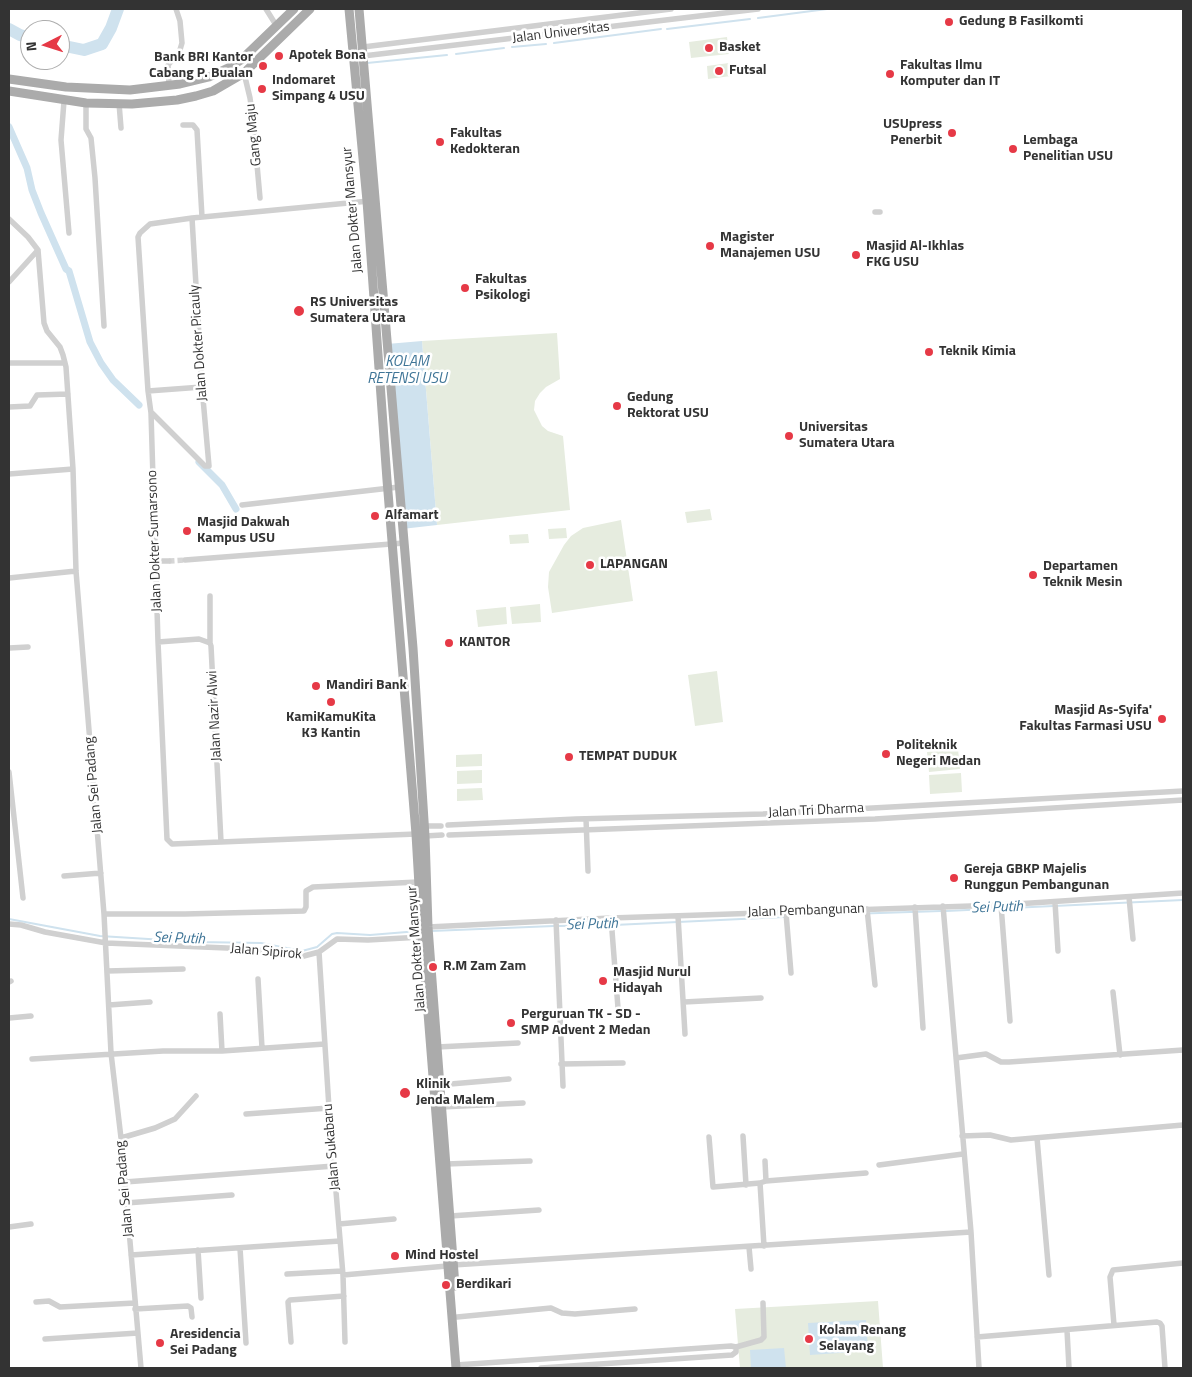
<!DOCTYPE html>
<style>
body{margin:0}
#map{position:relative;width:1192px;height:1377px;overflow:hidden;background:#fff;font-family:"Titillium Web",sans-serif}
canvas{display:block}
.frame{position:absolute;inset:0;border:10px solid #333;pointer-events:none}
.north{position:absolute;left:20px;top:20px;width:50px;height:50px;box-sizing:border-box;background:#fff;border:1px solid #adadad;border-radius:50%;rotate:265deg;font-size:14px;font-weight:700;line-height:20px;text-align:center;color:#333}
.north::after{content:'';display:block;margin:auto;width:18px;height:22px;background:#e63946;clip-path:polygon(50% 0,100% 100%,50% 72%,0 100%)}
</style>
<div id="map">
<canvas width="1192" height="1377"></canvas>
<div class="frame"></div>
<div class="north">N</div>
</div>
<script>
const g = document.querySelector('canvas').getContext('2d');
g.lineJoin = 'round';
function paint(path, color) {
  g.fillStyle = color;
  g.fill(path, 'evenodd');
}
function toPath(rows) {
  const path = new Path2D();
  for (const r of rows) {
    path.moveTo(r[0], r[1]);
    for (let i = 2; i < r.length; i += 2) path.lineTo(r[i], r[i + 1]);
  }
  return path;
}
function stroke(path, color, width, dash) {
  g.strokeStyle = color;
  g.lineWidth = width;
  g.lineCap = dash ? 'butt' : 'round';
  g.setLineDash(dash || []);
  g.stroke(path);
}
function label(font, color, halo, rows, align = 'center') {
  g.font = font + ' "Titillium Web",sans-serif';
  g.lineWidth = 5;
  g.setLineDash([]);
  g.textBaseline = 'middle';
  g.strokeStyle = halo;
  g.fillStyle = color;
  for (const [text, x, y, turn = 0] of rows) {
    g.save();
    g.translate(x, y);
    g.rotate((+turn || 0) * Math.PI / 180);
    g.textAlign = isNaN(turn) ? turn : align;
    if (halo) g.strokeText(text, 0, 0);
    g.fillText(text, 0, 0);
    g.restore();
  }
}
paint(toPath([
 [727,37,729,54,691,58,689,42],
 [729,63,731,76,708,79,707,66],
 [557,333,560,379,546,387,540,393,535,401,534,410,542,426,548,431,563,436,570,510,437,525,422,341],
 [710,509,712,520,687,523,685,512],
 [621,520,633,601,552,613,548,587,549,572,564,545,571,536,583,528],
 [566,528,567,538,549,539,548,529],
 [528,534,529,543,510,544,509,535],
 [540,604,541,622,512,624,510,607],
 [506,607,507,624,478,627,476,610],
 [717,671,723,722,695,726,688,675],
 [958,749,960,769,929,772,927,752],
 [482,754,482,766,456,767,456,755],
 [482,770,482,783,457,784,457,771],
 [961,773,962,792,930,794,929,775],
 [482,788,483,800,457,801,457,789],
 [878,1301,883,1368,740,1368,735,1309]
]), '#e6ecdf');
paint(toPath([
 [422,341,437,525,402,529,387,344],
 [866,1320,868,1351,810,1355,808,1323],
 [784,1348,786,1368,751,1368,750,1350]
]), '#cfe2ee');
stroke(toPath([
 [758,18,827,9],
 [667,29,750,19],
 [554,43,661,29],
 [512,47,546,44],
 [456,54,504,48],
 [367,63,447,55],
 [946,911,1183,900],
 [788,916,941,911],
 [9,919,100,936,197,942,261,943,302,951,317,947,332,934,337,933,370,935,419,931],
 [614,925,784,917],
 [559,926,609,925],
 [431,931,554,926]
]), '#cfe2ee', 2);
stroke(toPath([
 [9,127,27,168,32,190,41,213,66,269,69,271,90,342,101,363,113,380,139,405],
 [199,462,222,485,236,509]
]), '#cfe2ee', 7);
stroke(toPath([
 [9,29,20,35,30,38],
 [60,45,84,50,102,44,111,28,118,9]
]), '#cfe2ee', 12);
stroke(toPath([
 [169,561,185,560]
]), '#d6d6d6', 5.5, [5.5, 3]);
stroke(toPath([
 [266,9,276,25],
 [363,47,671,9],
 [363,56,758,9],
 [244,73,250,98,253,120,260,198],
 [169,85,168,65,179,53,182,43,180,21,176,9],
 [64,101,61,140,69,233],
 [86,103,86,129,91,138,95,178,104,326],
 [119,103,121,128],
 [183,125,193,125,197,130,202,217],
 [369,201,192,218,150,224,140,233,138,237,148,391,151,413,158,642,167,839,172,844,416,834],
 [875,212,880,212],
 [9,219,28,237,38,250,44,323,47,331,60,347,63,355,66,367,73,469,76,571,104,914,111,1053,121,1138,141,1368],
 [9,282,38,250],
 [9,363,65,363],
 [148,391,202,387],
 [9,407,30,406,37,395,68,394],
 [152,413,205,466,209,466,202,387,192,218],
 [9,474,73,469],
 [242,505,399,487],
 [185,560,404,543],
 [156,561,169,561],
 [9,578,76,571],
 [158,642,199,639,210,643,211,646,221,842],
 [210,643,210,596],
 [9,648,28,647],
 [9,772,23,898],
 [586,819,588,871],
 [448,825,576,819,763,814,1183,791],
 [425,826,441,826],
 [449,835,875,819,1183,800],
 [425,836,442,835],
 [64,876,101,873],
 [1129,897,1133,939],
 [1055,902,1058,951],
 [1001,905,1010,1021],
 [943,906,971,1232,979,1368],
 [915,907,923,1028],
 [867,909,875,985],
 [786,913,791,973],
 [104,914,185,914,304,911,306,907,306,891,313,887,418,882],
 [678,916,685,1034],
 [611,918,618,1008],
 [556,920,563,1086],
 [9,924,21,925,45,932,106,943,251,949,300,957,319,952,337,939,368,940,422,937],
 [428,927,611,918,1001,905,1183,893],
 [319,952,329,1108,343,1275,345,1342],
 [107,971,183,969],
 [258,979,262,1048],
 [9,982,11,981],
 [1113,992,1120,1055],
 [684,1002,761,998],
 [109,1005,150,1002],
 [220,1014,222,1051],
 [9,1018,31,1016],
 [437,1047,518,1043],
 [956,1058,986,1054,1001,1062,1009,1062,1183,1050],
 [32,1059,163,1051,222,1051,325,1044],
 [561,1064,623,1063],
 [439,1085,509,1079],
 [441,1107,523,1103],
 [246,1114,329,1108],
 [743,1136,746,1185],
 [962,1136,990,1135,1011,1140,1183,1125],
 [709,1137,713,1187,760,1183],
 [121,1138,155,1128,175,1119,196,1096],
 [1037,1138,1049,1275],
 [446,1164,530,1161],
 [879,1165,963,1154],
 [766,1181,866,1173],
 [125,1182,334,1166],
 [126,1203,232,1195],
 [450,1216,539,1210],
 [339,1224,394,1219],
 [9,1227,31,1224],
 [764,1246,760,1183,766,1181,765,1161],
 [749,1247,751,1269],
 [240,1248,246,1343],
 [198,1250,201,1298],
 [131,1255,340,1241],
 [453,1265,971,1232],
 [287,1274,342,1271],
 [343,1275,447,1266],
 [36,1302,49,1301,60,1307,135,1303],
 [135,1309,188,1306,191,1308,192,1317],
 [457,1317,551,1308,562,1313,575,1314,635,1309],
 [1114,1325,1110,1277,1113,1270,1183,1263],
 [1067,1330,1069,1368],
 [977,1337,1157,1322,1160,1323,1162,1326,1165,1368],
 [45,1339,138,1333],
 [291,1342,288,1302,290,1300,344,1296],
 [456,1365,731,1346,736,1347,761,1340,764,1337,763,1303],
 [541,1368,732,1355,736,1352,736,1347]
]), '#d0d0d0', 5.5);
stroke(toPath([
 [349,9,367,201,387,480,416,834,422,937,456,1368],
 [359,9,413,648,425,836,428,927,455,1286],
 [9,79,66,87,130,90,180,84,209,77,228,68,241,60,294,9],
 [9,91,86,103,132,104,177,100,196,96,213,91,244,73,310,9]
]), '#ababab', 9);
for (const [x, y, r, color] of [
 [949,22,5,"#e63946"],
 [709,48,5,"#e63946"],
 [279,56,5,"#e63946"],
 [263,66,5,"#e63946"],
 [719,71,5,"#e63946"],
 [890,74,5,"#e63946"],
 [262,89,5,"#e63946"],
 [952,133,5,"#e63946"],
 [440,142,5,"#e63946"],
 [1013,149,5,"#e63946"],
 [710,246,5,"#e63946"],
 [856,255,5,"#e63946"],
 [465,288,5,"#e63946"],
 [299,311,6,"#e63946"],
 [929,352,5,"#e63946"],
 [617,406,5,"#e63946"],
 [789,436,5,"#e63946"],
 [375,516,5,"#e63946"],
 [187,531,5,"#e63946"],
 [590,565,5,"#e63946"],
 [1033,575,5,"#e63946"],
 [449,643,5,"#e63946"],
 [316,686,5,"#e63946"],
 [331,702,5,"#e63946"],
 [1162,719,5,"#e63946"],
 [886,754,5,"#e63946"],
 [569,757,5,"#e63946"],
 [954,878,5,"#e63946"],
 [433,967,5,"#e63946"],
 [603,981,5,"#e63946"],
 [511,1023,5,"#e63946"],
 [405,1093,6,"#e63946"],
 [395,1256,5,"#e63946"],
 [446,1285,5,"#e63946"],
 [809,1339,5,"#e63946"],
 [160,1343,5,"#e63946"]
]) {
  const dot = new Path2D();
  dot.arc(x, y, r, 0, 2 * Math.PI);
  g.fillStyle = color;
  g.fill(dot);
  stroke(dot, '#fff', 2);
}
label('bold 14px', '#333', '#fff', [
 ["Gedung B Fasilkomti",959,22],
 ["Basket",719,48],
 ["Apotek Bona",289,56],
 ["Bank BRI Kantor",253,58,"right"],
 ["Cabang P. Bualan",253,74,"right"],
 ["Fakultas Ilmu",900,66],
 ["Komputer dan IT",900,82],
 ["Futsal",729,71],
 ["Indomaret",272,81],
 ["Simpang 4 USU",272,97],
 ["USUpress",942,125,"right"],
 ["Penerbit",942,141,"right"],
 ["Fakultas",450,134],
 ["Kedokteran",450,150],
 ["Lembaga",1023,141],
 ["Penelitian USU",1023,157],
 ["Magister",720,238],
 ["Manajemen USU",720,254],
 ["Masjid Al-Ikhlas",866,247],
 ["FKG USU",866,263],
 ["Fakultas",475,280],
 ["Psikologi",475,296],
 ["RS Universitas",310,303],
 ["Sumatera Utara",310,319],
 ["Teknik Kimia",939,352],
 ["Gedung",627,398],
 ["Rektorat USU",627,414],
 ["Universitas",799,428],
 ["Sumatera Utara",799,444],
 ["Alfamart",385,516],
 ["Masjid Dakwah",197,523],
 ["Kampus USU",197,539],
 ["LAPANGAN",600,565],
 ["Departamen",1043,567],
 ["Teknik Mesin",1043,583],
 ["KANTOR",459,643],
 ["Mandiri Bank",326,686],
 ["Masjid As-Syifa'",1152,711,"right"],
 ["Fakultas Farmasi USU",1152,727,"right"],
 ["KamiKamuKita",331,718,"center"],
 ["K3 Kantin",331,734,"center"],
 ["Politeknik",896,746],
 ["Negeri Medan",896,762],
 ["TEMPAT DUDUK",579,757],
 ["Gereja GBKP Majelis",964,870],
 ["Runggun Pembangunan",964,886],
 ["R.M Zam Zam",443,967],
 ["Masjid Nurul",613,973],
 ["Hidayah",613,989],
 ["Perguruan TK - SD -",521,1015],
 ["SMP Advent 2 Medan",521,1031],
 ["Klinik",416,1085],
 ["Jenda Malem",416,1101],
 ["Mind Hostel",405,1256],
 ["Berdikari",456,1285],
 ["Kolam Renang",819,1331],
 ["Selayang",819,1347],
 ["Aresidencia",170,1335],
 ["Sei Padang",170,1351]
], 'left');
label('14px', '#333', '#fff', [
 ["Jalan Universitas",561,33,-7],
 ["Gang Maju",254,135,-96],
 ["Jalan Dokter Mansyur",353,210,-95],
 ["Jalan Dokter Picauly",199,343,-94],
 ["Jalan Dokter Sumarsono",155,541,-92],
 ["Jalan Nazir Alwi",215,716,-93],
 ["Jalan Sei Padang",94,785,-95],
 ["Jalan Tri Dharma",816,811,-3],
 ["Jalan Pembangunan",806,911,-2],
 ["Jalan Dokter Mansyur",417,949,-94],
 ["Jalan Sipirok",266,952,5],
 ["Jalan Sukabaru",332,1147,-95],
 ["Jalan Sei Padang",125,1189,-95]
]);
label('italic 15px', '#3f7597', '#fff', [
 ["KOLAM",407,362],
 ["RETENSI USU",407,379],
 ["Sei Putih",997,908,-2],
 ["Sei Putih",592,925,-2],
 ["Sei Putih",179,939,2]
]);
</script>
